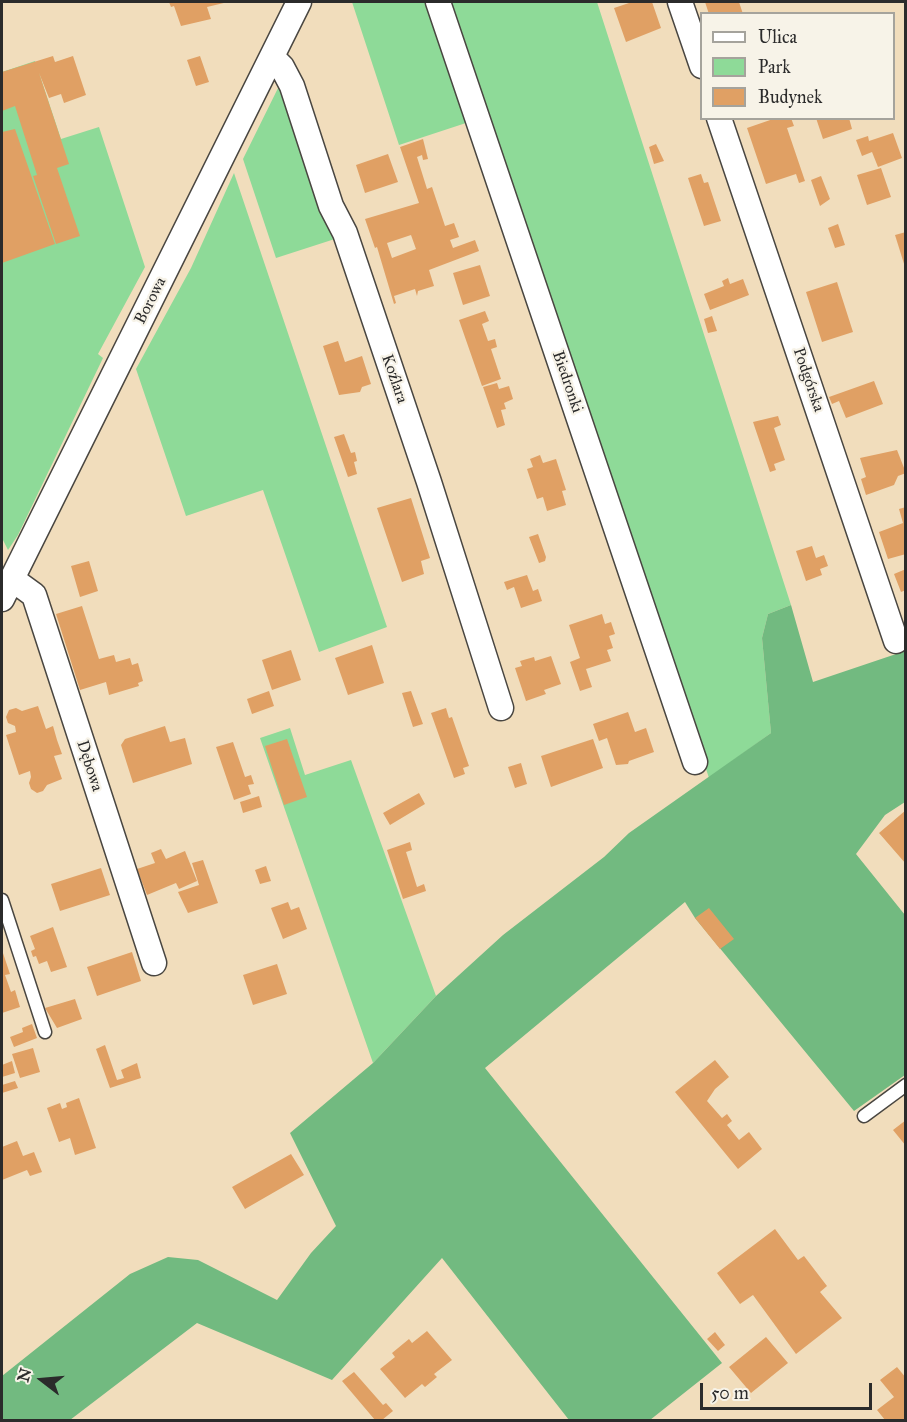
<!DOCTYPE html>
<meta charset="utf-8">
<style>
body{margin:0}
#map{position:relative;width:907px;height:1422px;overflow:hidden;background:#f1ddbc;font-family:"IM FELL Great Primer",serif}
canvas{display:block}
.frame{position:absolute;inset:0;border:3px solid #2b2b2b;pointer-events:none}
.legend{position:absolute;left:700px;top:12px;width:195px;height:108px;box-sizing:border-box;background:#f7f3e8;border:2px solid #a5a39c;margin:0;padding:8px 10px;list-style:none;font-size:18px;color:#2b2b2b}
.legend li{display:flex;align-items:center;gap:12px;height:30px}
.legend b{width:30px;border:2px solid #a5a39c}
.north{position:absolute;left:12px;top:1350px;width:60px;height:60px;-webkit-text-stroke:4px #f7f3e8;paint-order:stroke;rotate:286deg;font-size:16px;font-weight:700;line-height:24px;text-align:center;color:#2b2b2b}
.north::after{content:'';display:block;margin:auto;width:21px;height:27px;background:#2b2b2b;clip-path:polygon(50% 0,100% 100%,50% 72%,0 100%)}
.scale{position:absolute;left:700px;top:1383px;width:172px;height:27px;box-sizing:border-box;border:3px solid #2b2b2b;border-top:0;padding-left:8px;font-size:18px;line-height:21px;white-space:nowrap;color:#2b2b2b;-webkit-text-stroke:4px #f7f3e8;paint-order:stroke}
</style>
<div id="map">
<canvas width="907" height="1422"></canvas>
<div class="frame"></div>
<ul class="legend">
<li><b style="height:8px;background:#fff"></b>Ulica</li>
<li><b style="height:16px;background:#8eda98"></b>Park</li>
<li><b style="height:16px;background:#e0a064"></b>Budynek</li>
</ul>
<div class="north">N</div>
<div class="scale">50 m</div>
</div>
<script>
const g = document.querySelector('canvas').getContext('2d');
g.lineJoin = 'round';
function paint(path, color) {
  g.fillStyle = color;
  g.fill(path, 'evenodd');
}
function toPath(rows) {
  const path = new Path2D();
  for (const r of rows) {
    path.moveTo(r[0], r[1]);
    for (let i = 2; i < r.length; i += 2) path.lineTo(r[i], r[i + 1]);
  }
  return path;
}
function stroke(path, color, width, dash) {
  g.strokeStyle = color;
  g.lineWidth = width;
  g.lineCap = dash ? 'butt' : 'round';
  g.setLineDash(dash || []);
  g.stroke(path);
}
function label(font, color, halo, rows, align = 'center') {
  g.font = font + ' "IM FELL Great Primer",serif';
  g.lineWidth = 4.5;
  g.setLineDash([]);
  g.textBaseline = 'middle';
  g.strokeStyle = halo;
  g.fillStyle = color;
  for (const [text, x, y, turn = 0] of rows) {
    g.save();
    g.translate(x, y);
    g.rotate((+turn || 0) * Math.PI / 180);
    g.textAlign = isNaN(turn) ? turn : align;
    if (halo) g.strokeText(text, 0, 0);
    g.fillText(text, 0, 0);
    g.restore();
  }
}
paint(toPath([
 [352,2,426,2,466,123,399,145],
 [451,2,597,2,791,605,768,614,762,638,771,733,709,778],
 [35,61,61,139,99,127,145,267,98,354,103,358,18,535,8,550,2,538,2,72],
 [282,80,341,237,276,258,243,159],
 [234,173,387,627,319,652,263,490,186,516,136,369,191,268],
 [290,728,305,775,351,760,436,996,373,1063,260,738]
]), '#8eda98');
paint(toPath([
 [791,605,813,682,905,651,905,802,885,815,856,854,905,915,905,1075,854,1111,695,918,685,902,485,1068,722,1363,650,1420,569,1420,442,1258,332,1380,197,1323,70,1420,2,1420,2,1376,130,1274,168,1257,198,1260,277,1300,311,1253,336,1226,290,1133,373,1063,436,996,503,935,604,857,629,833,771,733,762,638,768,614]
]), '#72ba80');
paint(toPath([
 [169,2,228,2,207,7,211,19,181,26,174,6,171,7],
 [632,2,652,2,661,28,626,42,614,8],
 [705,2,739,2,743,14,709,14],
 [53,56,55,62,73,56,86,95,64,103,61,94,49,98,39,73,69,164,57,168,80,236,56,244,33,176,37,175,15,106,2,111,2,72],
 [200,56,209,82,196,86,187,60],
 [776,118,791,118,794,126,787,128,805,181,799,183,796,174,766,184,747,128],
 [816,118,849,118,852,129,823,139],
 [15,129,55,244,2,263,2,132],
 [893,133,902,158,878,167,872,152,862,156,856,140,868,136,869,141],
 [423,139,428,159,423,160,422,155,417,157,427,189,432,187,445,226,454,223,459,237,450,240,453,248,475,240,479,251,429,270,434,286,418,291,417,296,415,289,394,296,396,303,394,304,377,247,375,248,365,219,419,203,400,147],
 [411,235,416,249,392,258,387,243],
 [656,144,664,161,654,164,649,147],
 [388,154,398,182,365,193,356,165],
 [881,168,891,197,867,205,857,175],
 [701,174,704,183,708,182,721,221,704,226,688,178],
 [821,176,830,199,820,206,811,180],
 [838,224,845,245,835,248,828,228],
 [906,232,906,266,905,267,895,235],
 [480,265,490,296,463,305,453,273],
 [728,278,730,284,743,279,749,295,710,310,704,294,724,286,722,281],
 [837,282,853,332,822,342,806,292],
 [485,311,489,321,482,324,488,341,495,339,497,347,491,349,501,379,482,386,459,320],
 [712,316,717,331,708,333,704,319],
 [338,341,345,362,362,356,371,384,362,387,360,392,339,395,323,346],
 [874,381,883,404,846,418,839,401,832,404,829,397],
 [497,383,499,389,509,386,513,399,504,403,506,409,501,410,505,425,497,428,483,387],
 [778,416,781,425,774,428,785,460,774,464,776,470,770,472,753,422],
 [344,434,351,453,355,452,357,461,354,462,357,474,348,477,334,437],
 [897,450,906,473,898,476,894,485,866,495,861,479,866,477,860,458],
 [540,455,543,463,556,459,566,490,562,491,566,505,547,511,543,497,537,499,527,469,533,467,530,459],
 [411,498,430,558,421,561,424,574,402,582,377,508],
 [906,507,906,554,888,559,879,532,903,523,899,509],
 [538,534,546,557,545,561,539,563,529,537],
 [812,546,816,558,824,555,828,566,820,569,822,575,806,581,796,551],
 [89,561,98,591,80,597,71,566],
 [906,569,906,590,901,592,894,574],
 [527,575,533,591,538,589,542,601,521,608,514,587,507,590,504,582],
 [82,606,99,659,114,655,116,662,130,658,132,665,138,663,143,681,138,683,139,686,109,695,106,682,80,690,56,614],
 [602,614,605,624,611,622,615,634,609,636,613,648,607,650,611,661,586,669,592,687,580,691,570,662,580,658,569,625],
 [372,645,384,683,348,695,335,658],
 [291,650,301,680,272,690,262,660],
 [551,656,561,684,544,690,546,694,526,701,515,668,522,666,520,661,534,657,535,661],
 [269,691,274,706,252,714,247,699],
 [411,691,423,724,413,727,402,693],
 [38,706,46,729,53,726,57,740,62,754,54,756,62,779,47,785,43,791,37,793,31,789,29,783,31,777,30,771,19,775,6,735,16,732,15,726,8,723,6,717,9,710,16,708,22,711],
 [446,708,449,718,452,717,469,766,463,768,465,774,454,778,431,713],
 [628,712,635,732,646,728,654,752,629,761,628,764,616,765,607,738,599,741,593,724],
 [165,726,170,742,185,738,192,764,133,783,121,745,125,739],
 [287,739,307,797,284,805,265,746],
 [593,739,603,768,551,787,541,756],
 [233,742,245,777,251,775,254,784,248,785,251,794,234,800,216,747],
 [521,763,527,784,515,788,508,767],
 [419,793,425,804,390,825,383,813],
 [259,796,262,807,243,813,240,802],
 [906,810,906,864,879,833],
 [410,842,412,850,406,852,417,887,424,884,426,891,403,899,387,850],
 [161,849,166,859,185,851,197,881,179,889,176,883,147,895,137,869,155,863,151,853],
 [203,860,218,903,188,913,178,892,199,885,192,863],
 [266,866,271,881,260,884,255,870],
 [101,868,110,895,60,911,51,884],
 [288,902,291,910,299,907,307,929,283,939,271,908],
 [709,908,734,939,720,949,695,918],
 [53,927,67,967,51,972,47,961,39,964,36,956,33,957,31,951,35,949,30,936],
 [2,950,10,974,5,975,11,992,15,990,20,1007,2,1013],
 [132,952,141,981,97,996,87,967],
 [277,964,287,994,253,1005,243,975],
 [75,999,82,1019,57,1028,45,1008],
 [32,1024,37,1038,14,1047,10,1037,23,1032,22,1028],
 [105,1045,117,1080,124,1078,121,1070,137,1063,141,1078,110,1088,96,1049],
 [33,1048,40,1072,20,1078,12,1054],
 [715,1060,729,1077,715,1089,707,1101,722,1118,727,1114,732,1121,727,1125,739,1140,749,1132,762,1149,738,1169,675,1092],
 [12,1061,15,1073,2,1077,2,1065],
 [15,1081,18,1088,2,1093,2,1085],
 [79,1098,96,1148,75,1155,70,1138,59,1142,47,1108,60,1103,62,1109,67,1107,66,1103],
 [906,1120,906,1146,893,1130],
 [17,1141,23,1156,34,1152,42,1172,30,1176,27,1170,2,1180,2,1147],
 [291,1154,304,1175,245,1209,232,1187],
 [775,1229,798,1260,804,1256,827,1286,820,1292,842,1318,796,1354,753,1295,740,1304,717,1273],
 [427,1331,452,1360,434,1374,437,1377,425,1387,422,1384,405,1398,380,1369,395,1357,392,1353,409,1339,412,1343],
 [715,1332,725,1345,718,1351,707,1339],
 [766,1337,788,1363,751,1393,729,1367],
 [897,1367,906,1378,906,1420,885,1420,877,1410,894,1397,880,1380],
 [354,1372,383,1405,386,1403,393,1411,382,1420,375,1420,342,1381]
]), '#e0a064');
const lane = toPath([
 [2,900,45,1032],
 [864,1116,906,1085]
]);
const street = toPath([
 [438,2,695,762],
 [680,2,702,66],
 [272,57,282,67,292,86,331,206,345,233,429,482,501,708],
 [719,118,896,641],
 [12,579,34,595,154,963],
 [2,599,299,2]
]);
stroke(lane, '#494641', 15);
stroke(street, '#494641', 27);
stroke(lane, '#fff', 12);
stroke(street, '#fff', 24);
label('16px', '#2b2b2b', '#f7f3e8', [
 ["Borowa",151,301,-63],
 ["Koźlara",394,379,71],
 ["Podgórska",808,380,71],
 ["Biedronki",567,382,71],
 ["Dębowa",89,766,72]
]);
</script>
